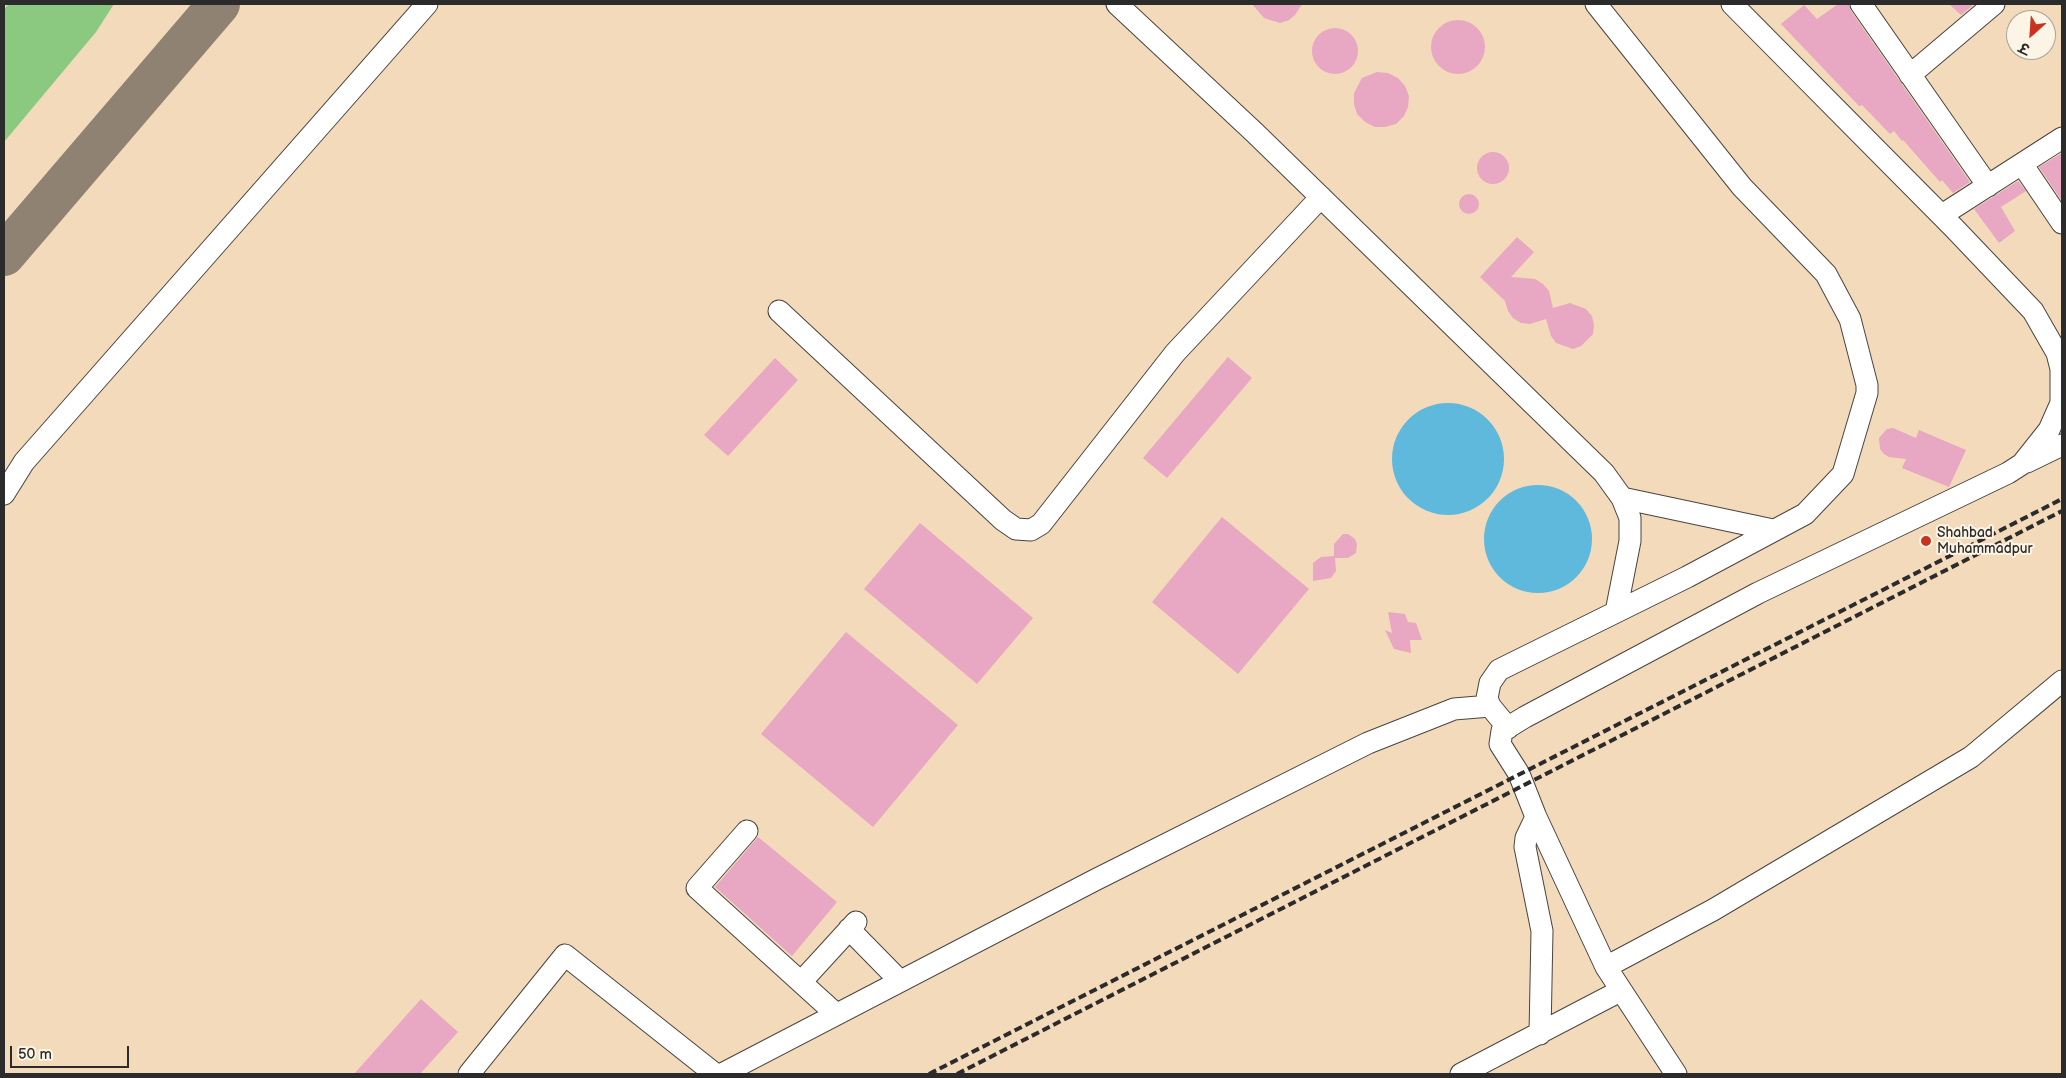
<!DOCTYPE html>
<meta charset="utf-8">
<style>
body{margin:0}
#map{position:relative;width:2066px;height:1078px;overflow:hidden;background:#f3daba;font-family:"Balsamiq Sans","Playpen Sans Deva",sans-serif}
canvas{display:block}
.frame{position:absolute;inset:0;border:5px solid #2b2b2b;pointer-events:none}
.north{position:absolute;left:2006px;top:10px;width:50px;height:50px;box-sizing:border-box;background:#fcf5e5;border:1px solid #a8a49b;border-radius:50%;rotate:206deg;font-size:14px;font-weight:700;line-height:20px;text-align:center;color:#2b2b2b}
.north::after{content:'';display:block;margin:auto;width:18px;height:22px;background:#c8321e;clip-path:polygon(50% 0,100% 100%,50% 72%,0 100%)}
.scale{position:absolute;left:10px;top:1046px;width:119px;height:22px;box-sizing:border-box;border:2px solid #2b2b2b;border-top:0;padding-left:6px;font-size:15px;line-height:18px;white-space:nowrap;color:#2b2b2b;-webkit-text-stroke:4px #fcf5e5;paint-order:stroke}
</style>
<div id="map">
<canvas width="2066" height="1078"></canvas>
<div class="frame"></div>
<div class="north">उ</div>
<div class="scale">50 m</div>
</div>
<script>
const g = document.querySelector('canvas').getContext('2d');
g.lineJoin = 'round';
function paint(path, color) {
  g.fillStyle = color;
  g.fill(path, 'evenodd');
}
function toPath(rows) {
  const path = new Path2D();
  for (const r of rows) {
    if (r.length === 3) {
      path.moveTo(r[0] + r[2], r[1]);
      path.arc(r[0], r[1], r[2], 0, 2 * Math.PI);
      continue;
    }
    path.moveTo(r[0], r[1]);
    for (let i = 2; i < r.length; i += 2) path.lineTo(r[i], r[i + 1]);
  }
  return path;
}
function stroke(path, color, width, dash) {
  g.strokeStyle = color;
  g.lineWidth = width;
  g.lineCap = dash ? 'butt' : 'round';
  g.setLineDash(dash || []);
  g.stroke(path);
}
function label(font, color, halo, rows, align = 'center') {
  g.font = font + ' "Balsamiq Sans",sans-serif';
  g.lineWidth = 4;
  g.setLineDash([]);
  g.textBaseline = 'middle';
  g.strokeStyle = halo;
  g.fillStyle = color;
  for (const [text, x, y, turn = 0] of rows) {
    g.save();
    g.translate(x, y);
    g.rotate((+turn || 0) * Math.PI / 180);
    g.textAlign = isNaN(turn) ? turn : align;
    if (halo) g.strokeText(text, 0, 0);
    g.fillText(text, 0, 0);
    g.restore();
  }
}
paint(toPath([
 [9,4,114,4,96,32,4,142,4,9]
]), '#8ac97f');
paint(toPath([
 [1448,459,56],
 [1538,539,54]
]), '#5fb9dc');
stroke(toPath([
 [4,255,219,4]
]), '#8f8272', 42);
paint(toPath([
 [1252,4,1302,4,1295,15,1289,20,1280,23,1264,18],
 [1838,4,1849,4,1851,11,1970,182,1953,193,1942,180,1940,182,1903,140,1902,141,1894,131,1890,134,1862,105,1859,106,1781,24,1804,5,1817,19],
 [1949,4,1971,4,1972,6,1961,15],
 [1458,47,27],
 [1335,51,23],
 [1377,72,1388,73,1398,78,1405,86,1409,96,1408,107,1404,116,1396,124,1385,127,1375,127,1365,122,1357,114,1354,104,1354,93,1362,78],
 [1493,168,16],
 [2062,153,2062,201,2039,167],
 [2018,181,2026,191,2001,207,2015,231,1999,243,1974,209],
 [1469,204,10],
 [1517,237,1534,252,1511,277,1535,279,1543,284,1549,291,1553,308,1570,303,1586,309,1592,316,1594,325,1593,334,1581,346,1573,349,1556,343,1551,336,1546,319,1530,324,1521,323,1513,318,1508,311,1505,301,1480,277],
 [1228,357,1252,378,1167,478,1143,458],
 [775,358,798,380,728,456,704,435],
 [1893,428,1916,438,1919,430,1966,450,1949,487,1902,468,1906,459,1889,457,1884,454,1880,449,1879,438,1887,429],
 [1222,517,1309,589,1238,674,1152,602],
 [920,523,1033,618,977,684,864,589],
 [1343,534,1348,534,1355,539,1357,544,1356,553,1348,558,1335,558,1336,571,1331,578,1313,581,1313,563,1321,557,1334,556,1334,544],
 [1388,612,1405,614,1408,622,1416,623,1422,640,1410,640,1411,653,1394,649,1385,630,1392,633],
 [846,632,958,725,873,827,761,734],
 [758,837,837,902,792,956,715,887],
 [421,999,458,1032,420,1074,354,1074]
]), '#e8a7c2');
const minor = toPath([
 [1117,4,1255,133,1604,473,1622,498,1630,518,1630,541,1616,612],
 [1861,4,1988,186],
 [1910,75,1994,4],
 [2022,164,2062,223],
 [1942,215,2062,138],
 [779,311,1003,520,1016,529,1031,530,1041,524,1175,353,1321,197],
 [2027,462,2062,445],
 [4,494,24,462,427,4],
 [1622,498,1773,530],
 [1508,728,1490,706,1487,698,1490,683,1499,670,1687,577,1805,514,1843,474,1867,393,1867,385,1850,319,1826,274,1742,187,1596,4],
 [1536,817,1526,838,1525,847,1542,931,1540,1034],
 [747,831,697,888,836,1014],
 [849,929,900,981],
 [1606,967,1713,910,1971,757,2062,681],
 [802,981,856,922],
 [469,1074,565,955,715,1074],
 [722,1074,1095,880,1368,743,1454,709,1490,706],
 [1461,1074,1620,991],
 [1676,1074,1606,967,1536,817,1519,774,1500,744,1502,731,1525,717,1758,593,2008,473,2022,464,2049,430,2061,403,2061,369,2057,353,2033,311,1954,228,1732,4]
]);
stroke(minor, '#494540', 23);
stroke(minor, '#fff', 21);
stroke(toPath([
 [929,1074,2062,499],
 [957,1074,2062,511]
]), '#2b2b2b', 4, [8, 4]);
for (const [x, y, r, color] of [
 [1926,541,6,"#c8321e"]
]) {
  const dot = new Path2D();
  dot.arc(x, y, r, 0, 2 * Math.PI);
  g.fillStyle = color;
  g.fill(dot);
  stroke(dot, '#fcf5e5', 2);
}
label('14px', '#2b2b2b', '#fcf5e5', [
 ["Shahbad",1937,533],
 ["Muhammadpur",1937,549]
], 'left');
</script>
